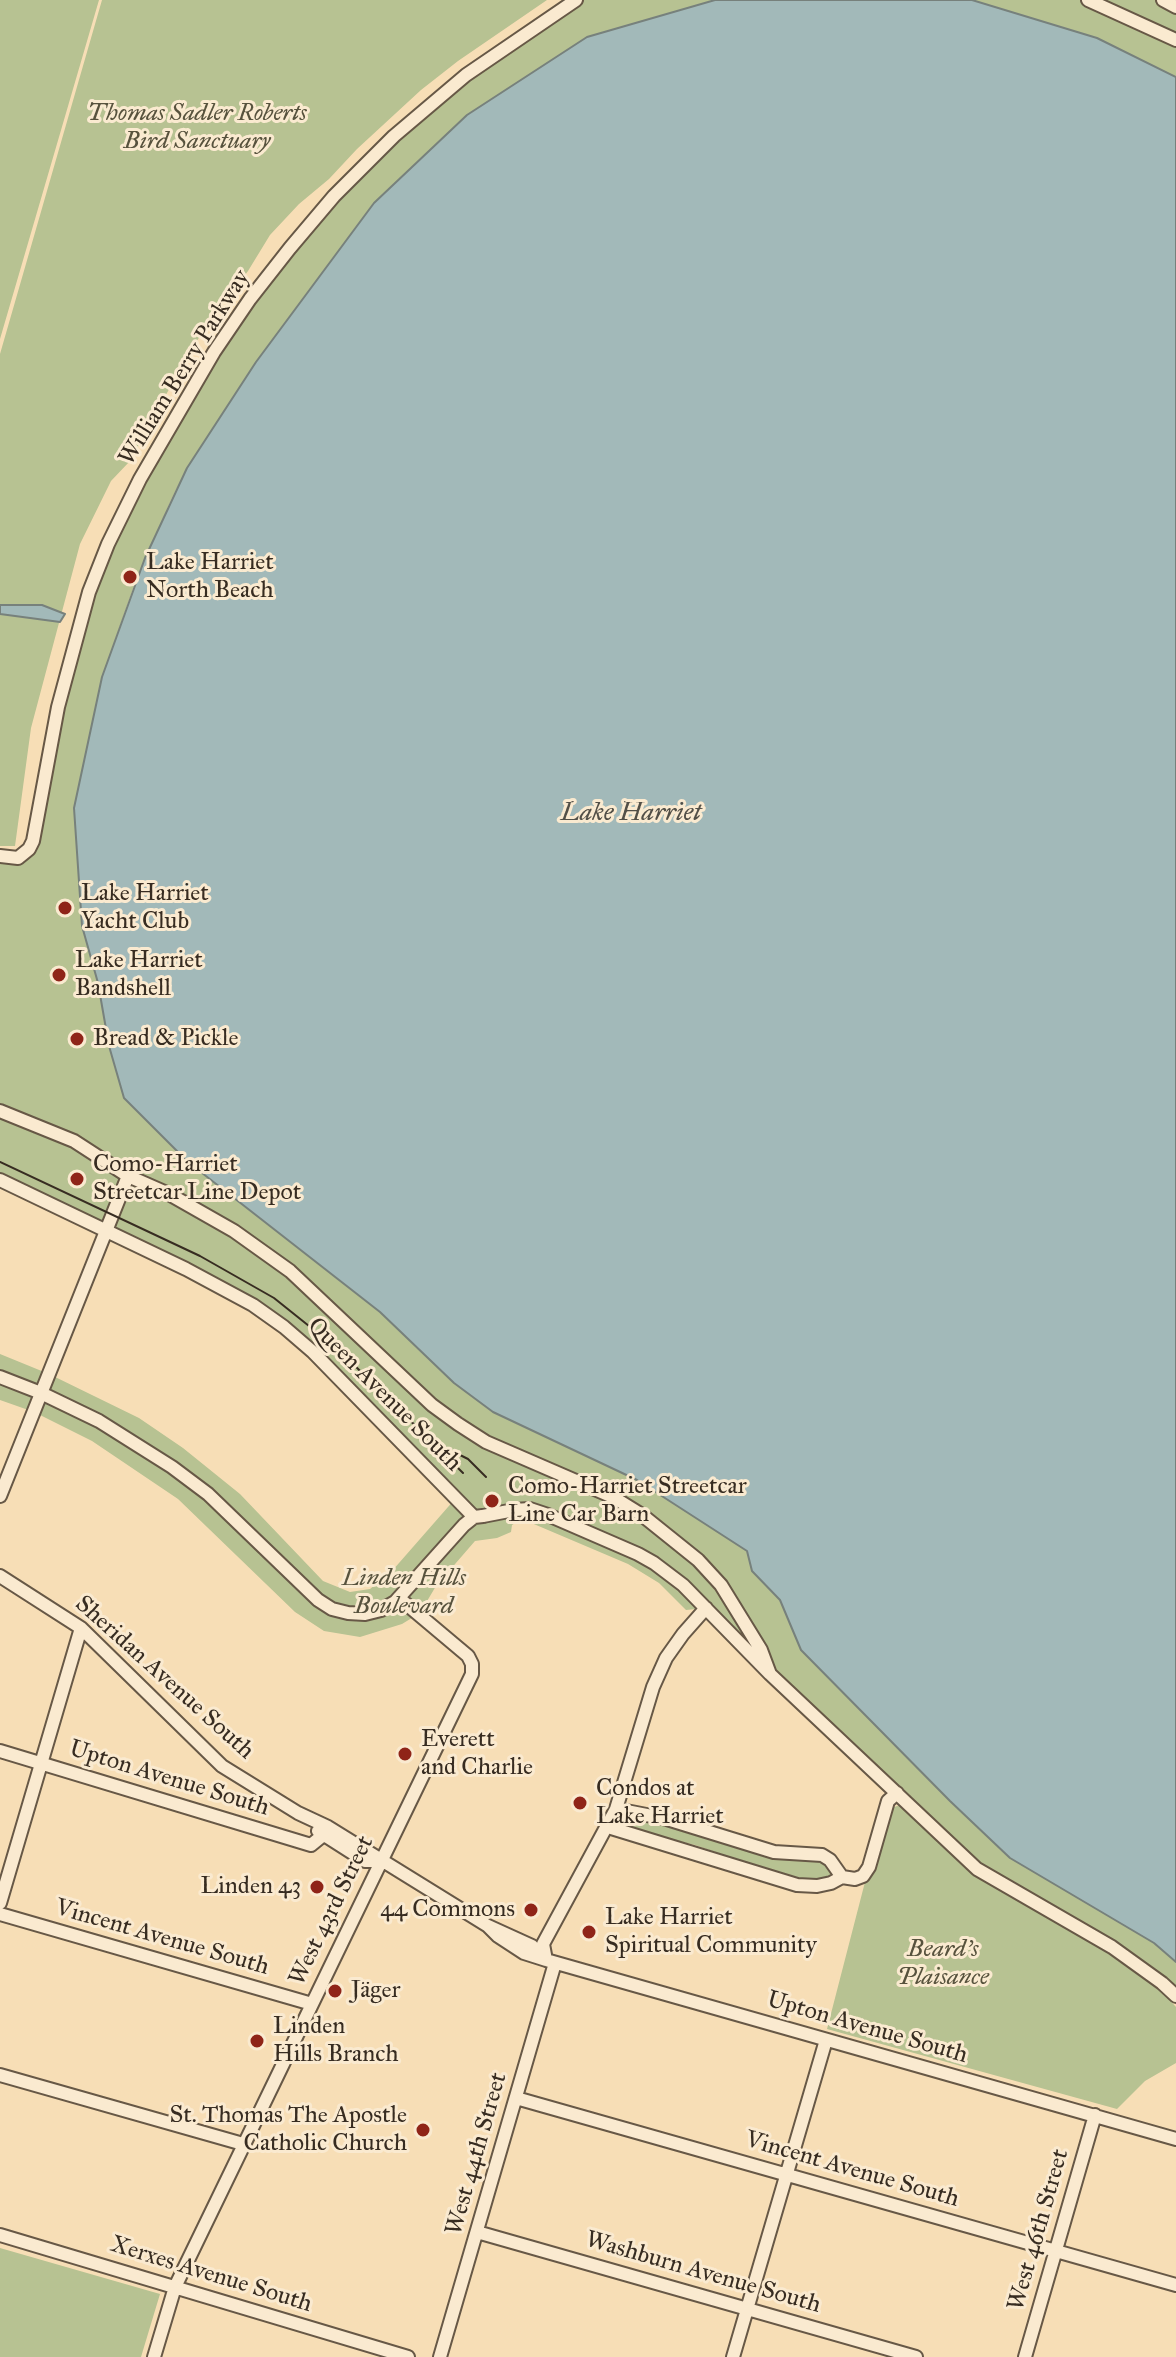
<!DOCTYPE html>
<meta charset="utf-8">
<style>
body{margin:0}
canvas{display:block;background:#f7deb6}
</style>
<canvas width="1176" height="2357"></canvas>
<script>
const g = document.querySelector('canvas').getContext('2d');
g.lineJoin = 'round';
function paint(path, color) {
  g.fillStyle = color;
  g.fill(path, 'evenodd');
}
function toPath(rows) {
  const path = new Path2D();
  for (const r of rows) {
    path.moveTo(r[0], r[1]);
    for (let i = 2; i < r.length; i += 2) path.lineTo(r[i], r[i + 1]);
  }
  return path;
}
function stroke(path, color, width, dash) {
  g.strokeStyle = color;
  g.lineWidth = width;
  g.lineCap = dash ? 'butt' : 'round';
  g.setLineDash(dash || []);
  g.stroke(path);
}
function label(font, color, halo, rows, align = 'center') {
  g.font = font + ' "IM FELL Great Primer",serif';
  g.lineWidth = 6;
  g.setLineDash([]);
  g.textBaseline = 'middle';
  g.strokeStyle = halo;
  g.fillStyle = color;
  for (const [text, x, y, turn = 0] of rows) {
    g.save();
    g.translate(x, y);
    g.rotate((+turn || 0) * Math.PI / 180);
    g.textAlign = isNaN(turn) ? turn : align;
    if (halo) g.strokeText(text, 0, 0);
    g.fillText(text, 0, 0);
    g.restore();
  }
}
paint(toPath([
 [0,0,99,0,0,339],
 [102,0,547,0,458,61,421,90,357,149,329,179,299,204,270,235,248,271,206,326,180,369,130,461,111,481,80,544,31,728,15,846,0,846,0,354],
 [576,0,715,0,587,37,256,362,187,468,171,500,135,583,102,677,74,808,82,926,98,983,188,1162,380,1312,454,1383,493,1412,637,1480,748,1552,752,1571,780,1600,802,1650,950,1801,1010,1858,1154,1943,1176,1962,1176,1996,1162,1983,996,1883,706,1608,686,1610,659,1583,628,1564,522,1519,512,1525,511,1532,497,1538,475,1541,436,1586,420,1613,402,1624,360,1637,324,1631,295,1612,178,1499,92,1441,34,1412,0,1400,0,1354,49,1374,139,1418,183,1448,240,1494,323,1581,350,1592,370,1589,392,1571,455,1499,313,1352,253,1305,0,1180,0,856,25,854,46,767,108,544,250,299,394,136],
 [972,0,1163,0,1176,7,1176,77,1097,38],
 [902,1804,974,1872,1025,1904,1128,1962,1158,1987,1176,2007,1176,2063,1145,2081,1117,2109,827,2029,865,1882,873,1871,892,1808],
 [624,1819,652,1822,785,1859,815,1859,823,1862,832,1874,830,1877,816,1881,781,1875,695,1845,622,1827],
 [0,2248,160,2294,141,2357,0,2357]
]), '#b7c292');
const water = toPath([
 [715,0,972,0,1097,38,1176,77,1176,1962,1154,1943,1010,1858,950,1801,801,1650,780,1600,752,1571,747,1551,637,1480,493,1412,454,1383,380,1312,188,1162,124,1098,109,1046,98,983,82,926,74,808,102,677,145,558,187,468,256,362,374,203,467,115,587,37,715,0],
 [0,605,42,605,65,614,60,622,0,614,0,605]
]);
paint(water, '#a2b9b9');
stroke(water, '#77817c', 2);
const minor = toPath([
 [1088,0,1176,40],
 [1163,0,1176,7],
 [0,856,18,858,29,849,33,841,58,707,89,592,108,544,140,479,214,352,250,299,290,248,334,196,394,136,466,75,576,0],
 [0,1111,74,1141,128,1176,169,1194,234,1231,290,1271,432,1405,458,1424,486,1442,613,1497,642,1515,698,1560,721,1585,761,1650,770,1674],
 [0,1180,186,1269,253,1305,284,1327,313,1352,474,1517],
 [0,1377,41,1393,99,1421,172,1467,208,1494,318,1600,332,1609,348,1613,365,1614,381,1610,395,1602,464,1525,474,1517,483,1516],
 [0,1496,128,1176],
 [514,1510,530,1509,548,1515,638,1554,654,1563,683,1585,770,1674,977,1869,1112,1947,1162,1983,1176,1996],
 [0,1576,81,1628,222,1766,298,1813,328,1827,488,1926,532,1946,544,1958],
 [0,1751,311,1845,322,1836],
 [616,1809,667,1819,774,1852,822,1855,830,1860,842,1877],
 [608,1827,797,1885,817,1886,831,1883,842,1877,855,1879,863,1876,869,1867,888,1801,897,1793],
 [318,1831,365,1861,381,1861],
 [0,1903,81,1628],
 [0,1914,312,2004],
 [488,1926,498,1936,524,1953,546,1960,1176,2139],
 [546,1960,543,1944,616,1809,653,1687,666,1658,683,1634,706,1608],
 [0,2075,243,2144],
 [516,2098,1176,2285],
 [477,2232,916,2357],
 [0,2235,408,2357],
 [154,2357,175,2287,472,1674,472,1664,468,1656,399,1598],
 [440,2357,555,1963],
 [733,2357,826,2040],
 [1025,2357,1095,2115]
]);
stroke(minor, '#675846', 16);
stroke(minor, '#faead0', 12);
stroke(toPath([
 [0,1162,200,1256,274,1298,339,1350,463,1473],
 [450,1450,468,1459,486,1477]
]), '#372c21', 2);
const minorBridge = toPath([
 [483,1516,514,1510]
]);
stroke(minorBridge, '#675846', 16, []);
stroke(minorBridge, '#faead0', 12);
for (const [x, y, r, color] of [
 [130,577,8,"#8f2418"],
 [65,908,8,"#8f2418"],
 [59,975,8,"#8f2418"],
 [77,1039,8,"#8f2418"],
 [77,1179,8,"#8f2418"],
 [492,1501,8,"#8f2418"],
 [405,1754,8,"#8f2418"],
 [580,1803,8,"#8f2418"],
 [317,1887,8,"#8f2418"],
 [531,1910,8,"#8f2418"],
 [589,1932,8,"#8f2418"],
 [335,1991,8,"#8f2418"],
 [257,2041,8,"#8f2418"],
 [423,2130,8,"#8f2418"]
]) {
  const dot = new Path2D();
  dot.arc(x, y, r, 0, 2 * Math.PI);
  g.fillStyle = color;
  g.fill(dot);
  stroke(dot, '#faead0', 3);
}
label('italic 24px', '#57523d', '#faead0', [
 ["Thomas Sadler Roberts",197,114],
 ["Bird Sanctuary",197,142],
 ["Linden Hills",404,1579],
 ["Boulevard",404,1607],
 ["Beard's",943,1950],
 ["Plaisance",943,1978]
]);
label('24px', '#372c21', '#faead0', [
 ["William Berry Parkway",185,368,-58],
 ["Queen Avenue South",384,1395,45],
 ["Sheridan Avenue South",164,1678,42],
 ["Upton Avenue South",169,1779,17],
 ["West 43rd Street",332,1911,-64],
 ["Vincent Avenue South",162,1938,16],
 ["Upton Avenue South",867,2028,16],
 ["West 44th Street",477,2154,-74],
 ["Vincent Avenue South",852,2170,16],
 ["West 46th Street",1039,2230,-74],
 ["Washburn Avenue South",703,2273,16],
 ["Xerxes Avenue South",211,2275,17]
]);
label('24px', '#372c21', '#faead0', [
 ["Lake Harriet",146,563],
 ["North Beach",146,591],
 ["Lake Harriet",81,894],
 ["Yacht Club",81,922],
 ["Lake Harriet",75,961],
 ["Bandshell",75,989],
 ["Bread & Pickle",93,1039],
 ["Como-Harriet",93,1165],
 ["Streetcar Line Depot",93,1193],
 ["Como-Harriet Streetcar",508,1487],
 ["Line Car Barn",508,1515],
 ["Everett",421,1740],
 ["and Charlie",421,1768],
 ["Condos at",596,1789],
 ["Lake Harriet",596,1817],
 ["Linden 43",301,1887,"right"],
 ["44 Commons",515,1910,"right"],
 ["Lake Harriet",605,1918],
 ["Spiritual Community",605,1946],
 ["Jäger",351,1991],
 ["Linden",273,2027],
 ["Hills Branch",273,2055],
 ["St. Thomas The Apostle",407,2116,"right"],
 ["Catholic Church",407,2144,"right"]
], 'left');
label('italic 26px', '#524f47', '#faead0', [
 ["Lake Harriet",631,814]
]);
</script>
